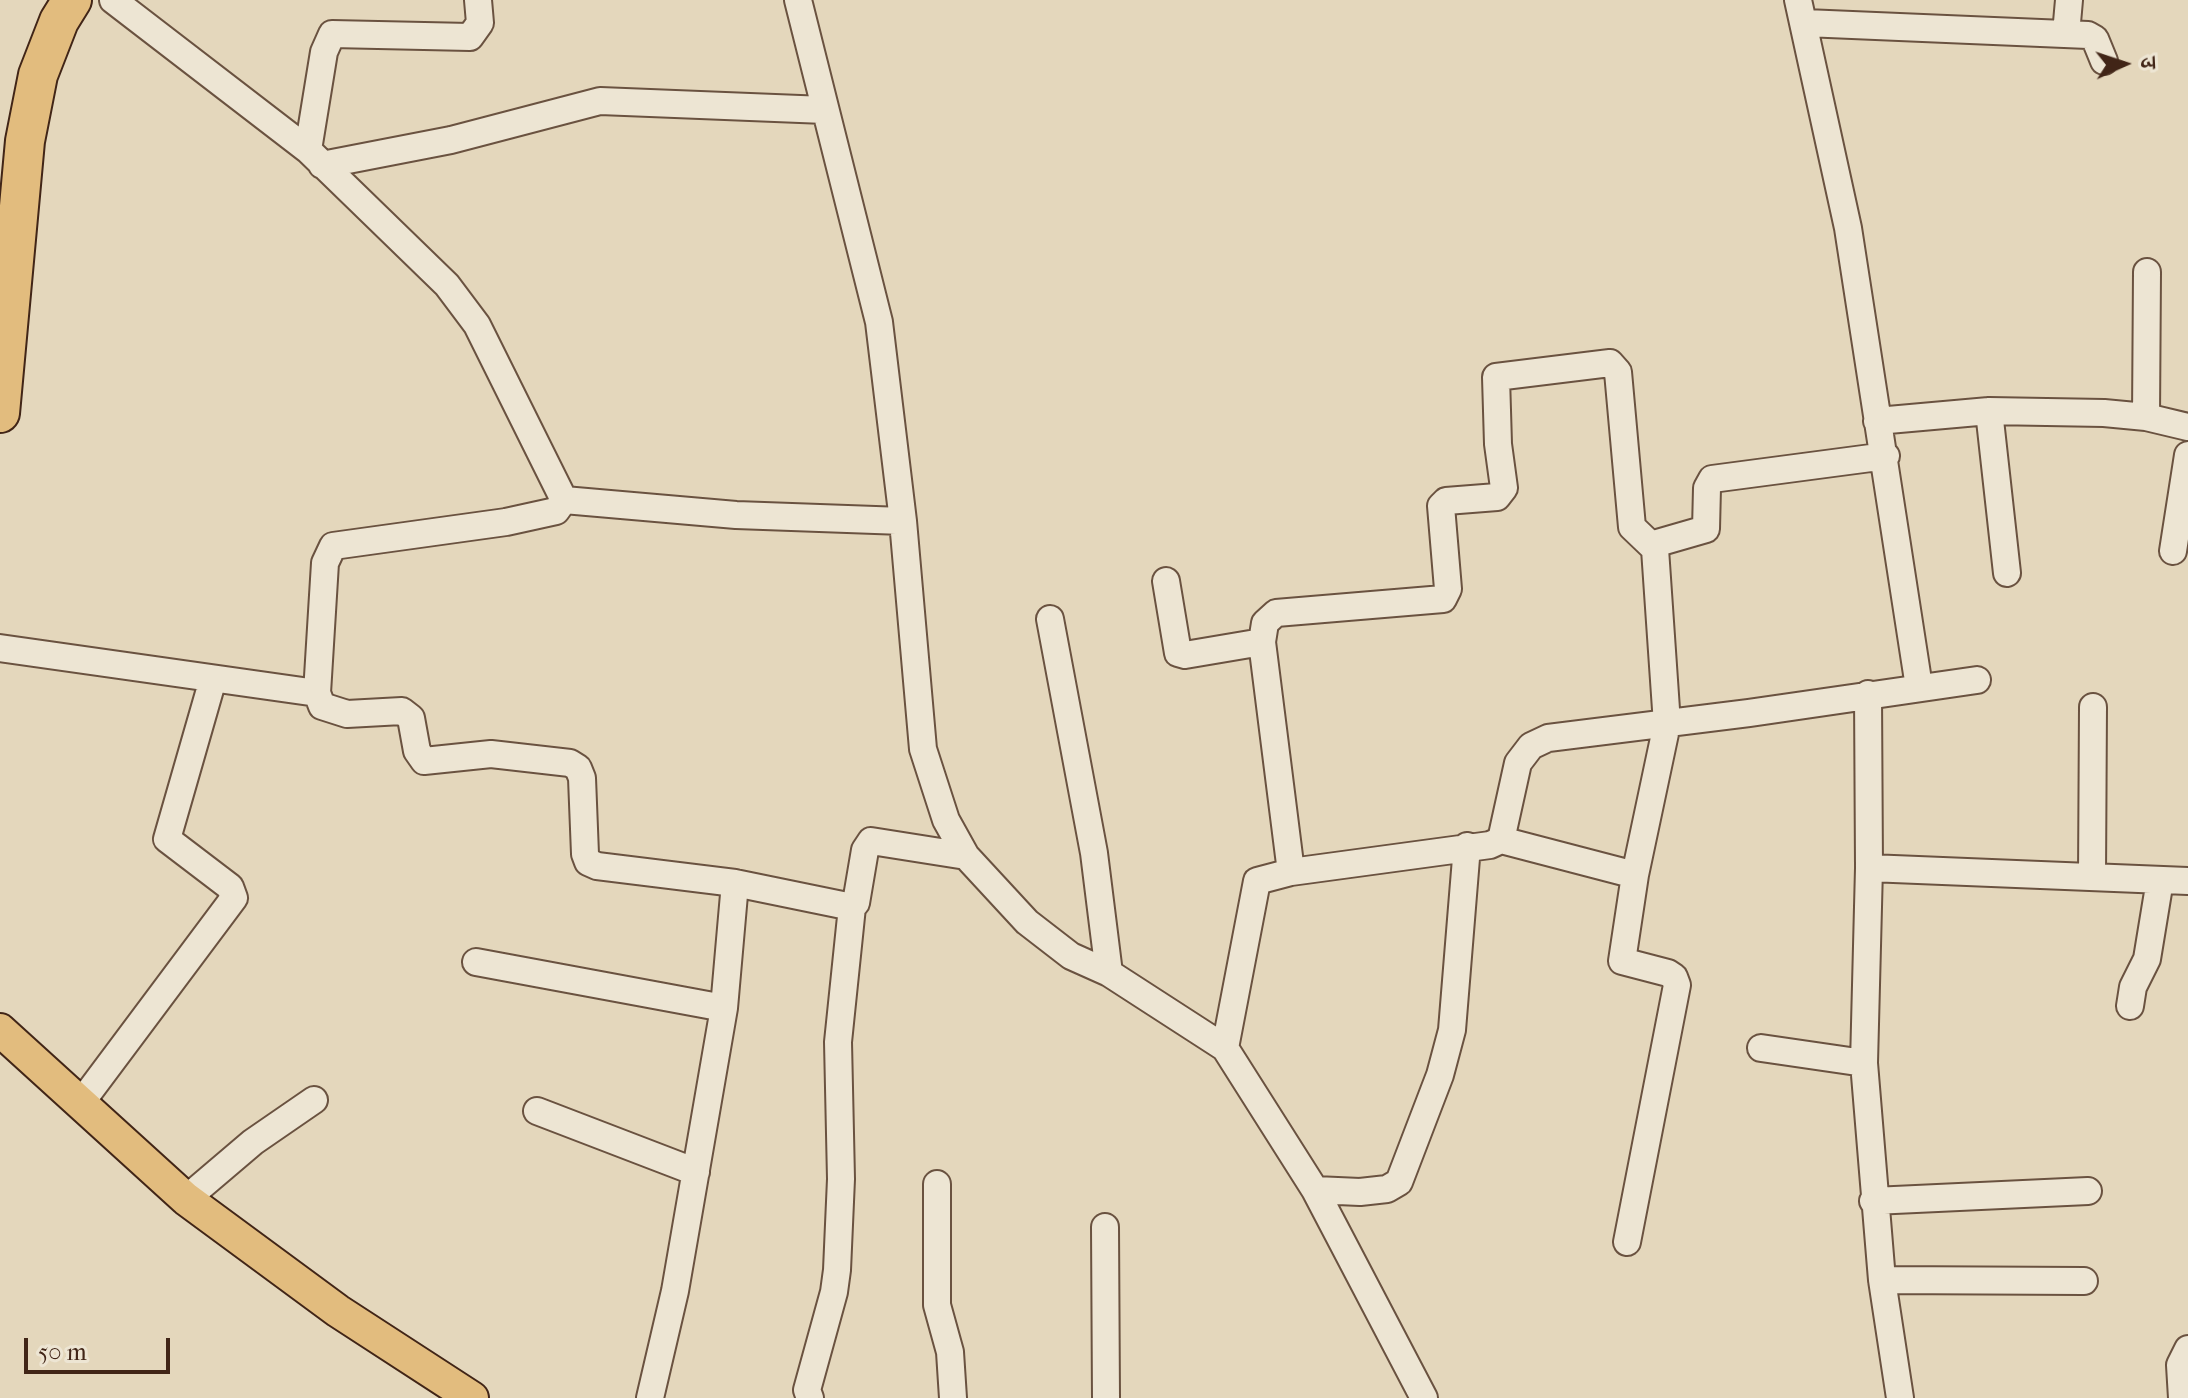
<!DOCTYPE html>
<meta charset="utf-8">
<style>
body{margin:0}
#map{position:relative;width:2188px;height:1398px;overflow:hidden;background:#e4d7bc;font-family:"IM FELL French Canon","Noto Serif Devanagari",serif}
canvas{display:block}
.north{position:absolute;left:2084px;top:24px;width:80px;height:80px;-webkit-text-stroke:6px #ede5d3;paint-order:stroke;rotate:87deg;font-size:22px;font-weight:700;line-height:32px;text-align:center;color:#412517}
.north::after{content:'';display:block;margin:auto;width:28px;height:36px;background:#412517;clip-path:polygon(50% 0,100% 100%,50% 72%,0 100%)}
.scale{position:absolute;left:24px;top:1338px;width:146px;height:36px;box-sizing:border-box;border:4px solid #412517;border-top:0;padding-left:10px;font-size:24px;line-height:28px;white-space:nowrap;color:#412517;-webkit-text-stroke:6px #ede5d3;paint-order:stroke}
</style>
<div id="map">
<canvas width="2188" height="1398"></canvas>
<div class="north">उ</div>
<div class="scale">50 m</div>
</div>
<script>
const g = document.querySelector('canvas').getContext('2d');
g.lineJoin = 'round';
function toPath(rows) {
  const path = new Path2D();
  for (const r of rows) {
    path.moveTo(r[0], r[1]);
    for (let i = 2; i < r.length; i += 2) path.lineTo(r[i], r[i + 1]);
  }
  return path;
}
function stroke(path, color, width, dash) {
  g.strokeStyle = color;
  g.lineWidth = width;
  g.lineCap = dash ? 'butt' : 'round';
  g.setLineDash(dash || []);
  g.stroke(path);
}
const minor = toPath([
 [113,0,308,150,447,285,477,325,564,500,556,511,506,522,333,546,325,563,317,693,322,706,347,714,402,711,411,718,417,751,424,761,491,754,570,763,578,768,582,778,585,854,588,862,597,866,735,883,852,907,856,903,865,850,871,841,966,856],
 [798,0,879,322,903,521,923,749,946,820,966,856,1027,922,1071,956,1109,973,1225,1048,1315,1190,1424,1398],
 [1798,0,1848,228,1919,687],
 [1805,23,2088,35,2095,39,2104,61],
 [2066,34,2069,0],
 [308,150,324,52,332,34,470,37,480,23,478,0],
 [322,165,451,140,600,101,825,110],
 [1989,411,2007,573],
 [2146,417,2147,272],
 [1877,421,1989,411,2104,413,2146,417,2188,427],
 [564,500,736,515,903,521],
 [1654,544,1706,529,1707,488,1712,479,1886,456],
 [2173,551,2188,455],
 [1166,581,1178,653,1185,655,1262,642],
 [1050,619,1094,853,1109,973],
 [0,648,317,693],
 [1868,694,1869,868,1864,1063,1882,1280,1900,1398],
 [1501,840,1635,875],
 [1869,868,2188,881],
 [1291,872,1262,642,1265,623,1276,613,1443,599,1448,589,1441,506,1446,501,1497,497,1504,488,1498,444,1496,377,1610,363,1618,372,1632,527,1655,549,1667,724,1635,875,1622,961,1668,973,1674,977,1677,985,1627,1242],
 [2092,876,2093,707],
 [476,962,724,1008],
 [2130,1006,2133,987,2147,959,2160,880],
 [1225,1048,1257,881,1291,872,1490,845,1501,840,1518,763,1531,746,1548,738,1749,713,1977,680],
 [1761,1048,1864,1063],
 [80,1104,234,898,230,887,167,839,213,679],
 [537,1111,696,1172],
 [937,1184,937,1305,950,1352,953,1398],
 [1315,1190,1360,1192,1387,1189,1399,1182,1440,1075,1452,1030,1467,846],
 [186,1199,253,1142,314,1100],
 [1873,1201,2088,1191],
 [1105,1227,1106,1398],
 [1882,1280,2084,1281],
 [650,1398,675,1291,724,1008,735,883],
 [810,1398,807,1390,834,1292,837,1270,841,1179,838,1042,852,907],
 [2182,1398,2180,1365,2188,1349]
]);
const major = toPath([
 [0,1030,186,1199,338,1311,472,1398]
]);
const highway = toPath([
 [0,413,25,141,38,75,59,21,72,0]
]);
stroke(minor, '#6a5240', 30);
stroke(major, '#412517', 36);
stroke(highway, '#412517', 42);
stroke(minor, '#ede5d3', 26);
stroke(major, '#e2bc7e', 32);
stroke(highway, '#e2bc7e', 38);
</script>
